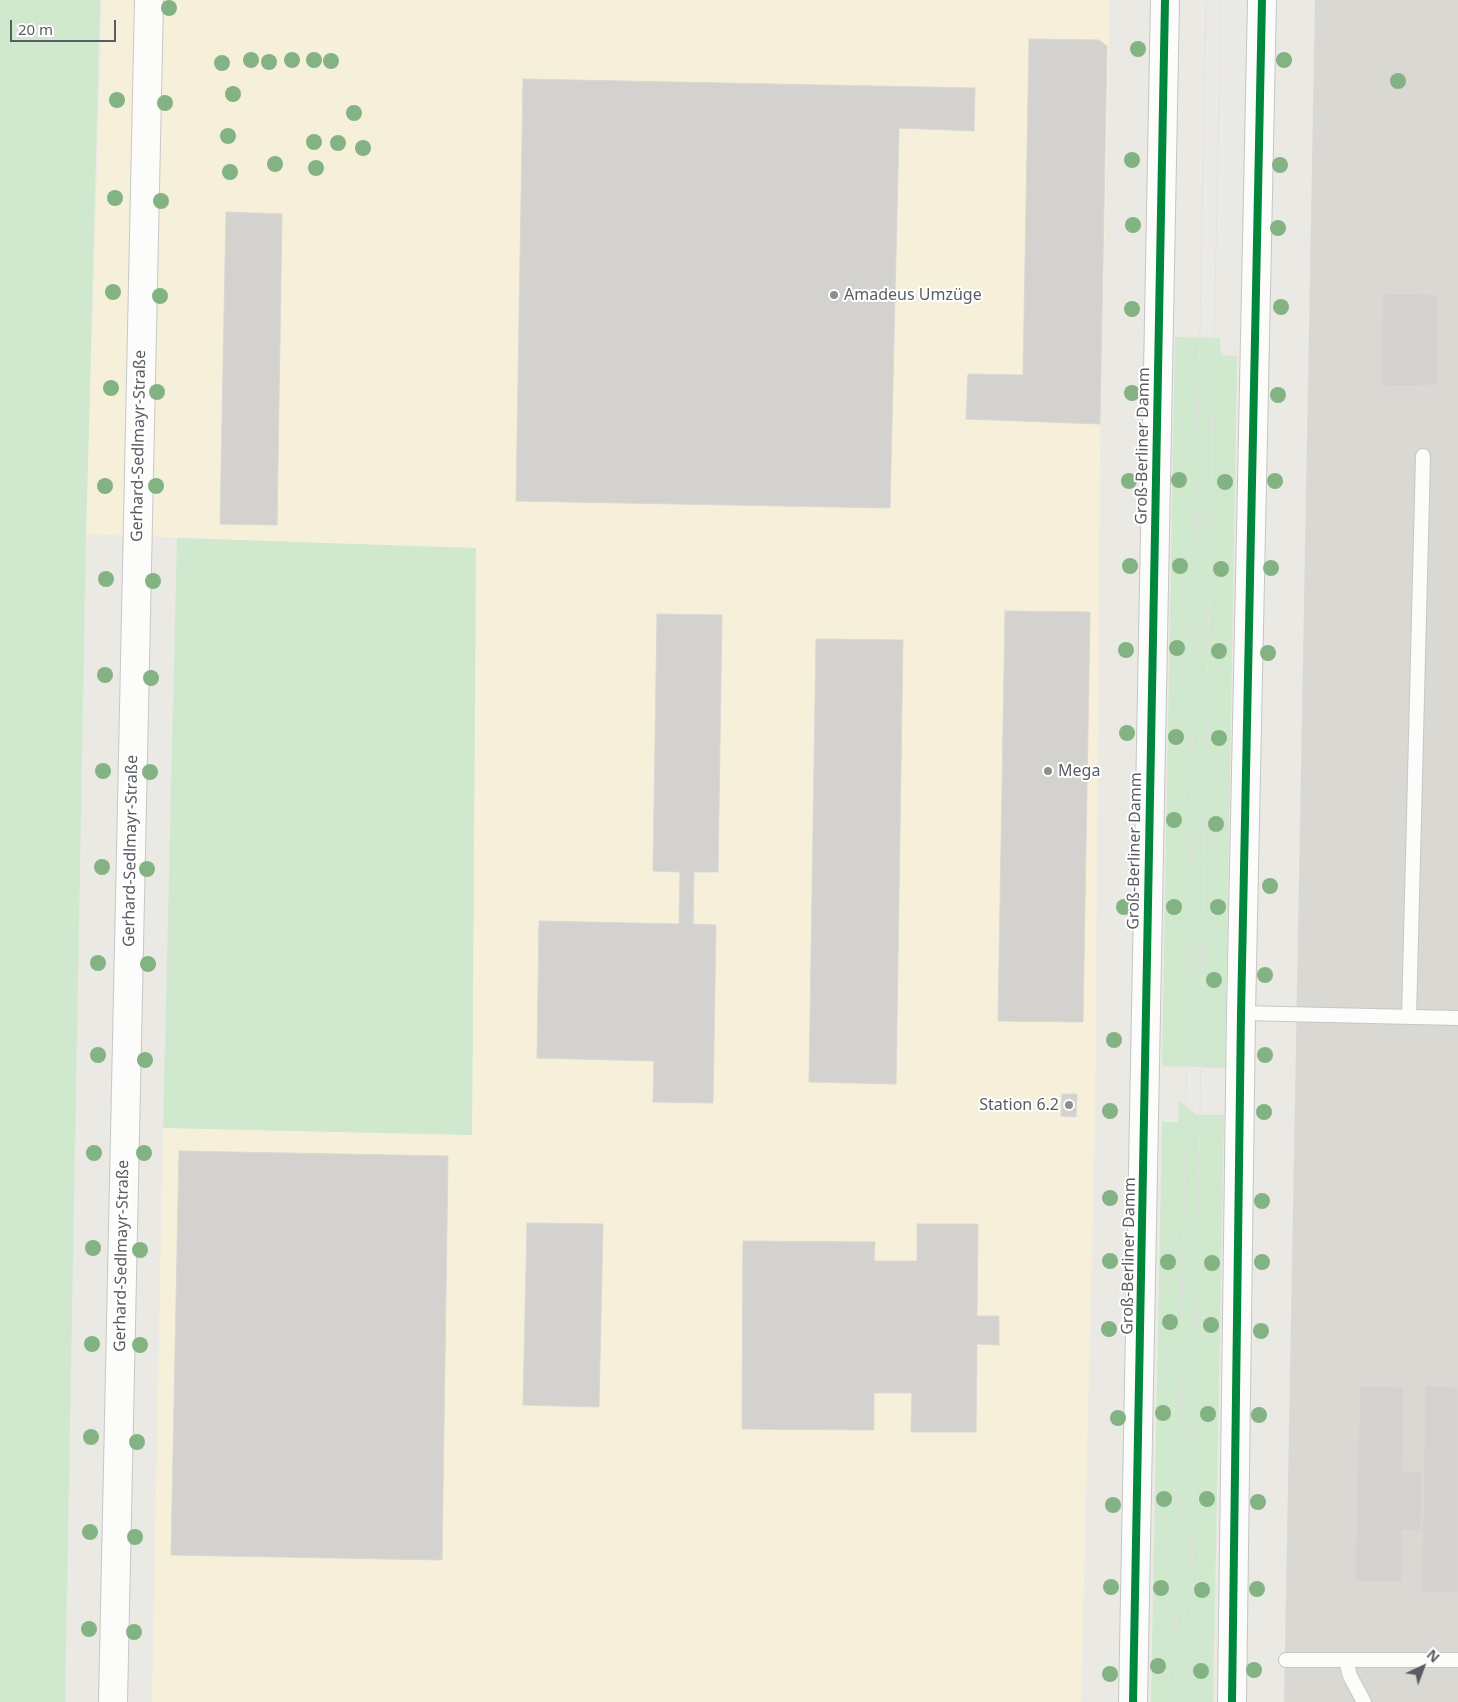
<!DOCTYPE html>
<meta charset="utf-8">
<style>
body{margin:0}
#map{position:relative;width:1458px;height:1702px;overflow:hidden;background:#eae9e4;font-family:"Noto Sans",sans-serif}
canvas{display:block}
.north{position:absolute;left:1398px;top:1642px;width:50px;height:50px;-webkit-text-stroke:4px #fff;paint-order:stroke;rotate:43deg;font-size:14px;font-weight:700;line-height:20px;text-align:center;color:#595d63}
.north::after{content:'';display:block;margin:auto;width:18px;height:22px;background:#595d63;clip-path:polygon(50% 0,100% 100%,50% 72%,0 100%)}
.scale{position:absolute;left:10px;top:20px;width:106px;height:22px;box-sizing:border-box;border:2px solid #595d63;border-top:0;padding-left:6px;font-size:15px;line-height:18px;white-space:nowrap;color:#595d63;-webkit-text-stroke:4px #fff;paint-order:stroke}
</style>
<div id="map">
<canvas width="1458" height="1702"></canvas>
<div class="north">N</div>
<div class="scale">20 m</div>
</div>
<script>
const g = document.querySelector('canvas').getContext('2d');
g.lineJoin = 'round';
function paint(path, color) {
  g.fillStyle = color;
  g.fill(path, 'evenodd');
}
function toPath(rows) {
  const path = new Path2D();
  for (const r of rows) {
    path.moveTo(r[0], r[1]);
    for (let i = 2; i < r.length; i += 2) path.lineTo(r[i], r[i + 1]);
  }
  return path;
}
function stroke(path, color, width, dash) {
  g.strokeStyle = color;
  g.lineWidth = width;
  g.lineCap = dash ? 'butt' : 'round';
  g.setLineDash(dash || []);
  g.stroke(path);
}
function label(font, color, halo, rows, align = 'center') {
  g.font = font + ' "Noto Sans",sans-serif';
  g.lineWidth = 4;
  g.setLineDash([]);
  g.textBaseline = 'middle';
  g.strokeStyle = halo;
  g.fillStyle = color;
  for (const [text, x, y, turn = 0] of rows) {
    g.save();
    g.translate(x, y);
    g.rotate((+turn || 0) * Math.PI / 180);
    g.textAlign = isNaN(turn) ? turn : align;
    if (halo) g.strokeText(text, 0, 0);
    g.fillText(text, 0, 0);
    g.restore();
  }
}
paint(toPath([
 [102,0,1110,0,1100,448,1095,1124,1081,1702,152,1702,163,1128,472,1135,476,549,86,534]
]), '#f6f0db');
paint(toPath([
 [1315,0,1458,0,1458,1702,1284,1702]
]), '#dad8d3');
paint(toPath([
 [0,0,100,0,86,534,65,1702,0,1702],
 [1175,337,1220,338,1221,355,1237,356,1225,1068,1162,1066],
 [177,538,476,548,472,1135,163,1128],
 [1179,1101,1197,1115,1224,1115,1213,1702,1151,1702,1162,1122,1178,1122]
]), '#d0e8cd');
const building = toPath([
 [1029,39,1099,40,1107,46,1100,424,966,419,968,374,1023,375,1029,39],
 [523,79,975,88,974,131,899,128,890,508,516,501,523,79],
 [226,212,282,214,277,525,220,524,226,212],
 [1383,294,1438,295,1437,385,1382,386,1383,294],
 [1005,611,1090,612,1083,1022,998,1021,1005,611],
 [657,614,722,615,718,872,694,872,693,924,716,925,713,1103,653,1102,654,1061,537,1058,539,921,679,924,680,872,653,871,657,614],
 [816,639,903,640,896,1084,809,1082,816,639],
 [1062,1094,1077,1094,1076,1117,1061,1116,1062,1094],
 [179,1151,448,1156,442,1560,171,1555,179,1151],
 [527,1223,603,1224,599,1407,523,1405,527,1223],
 [917,1224,978,1224,977,1316,999,1316,999,1345,977,1344,976,1432,911,1432,912,1393,874,1393,874,1430,742,1429,743,1241,875,1242,874,1261,917,1261,917,1224],
 [1360,1386,1403,1387,1402,1471,1422,1471,1421,1530,1402,1530,1402,1582,1355,1582,1360,1386],
 [1425,1386,1458,1387,1458,1593,1422,1593,1425,1386]
]);
paint(building, '#d3d2cf');
stroke(building, '#dad8d3', 1);
const service = toPath([
 [1241,1013,1458,1018],
 [1409,1017,1423,456],
 [1286,1660,1458,1660],
 [1346,1660,1350,1676,1364,1702]
]);
const minor = toPath([
 [113,1702,149,0]
]);
const secondary = toPath([
 [1133,1702,1165,0],
 [1232,1702,1241,1013,1262,0]
]);
stroke(service, '#c6c7c6', 16);
stroke(minor, '#c6c7c6', 30);
stroke(secondary, '#c5c5c5', 30);
stroke(service, '#fcfcfb', 14);
stroke(minor, '#fcfcfb', 28);
stroke(secondary, '#fcfcfb', 28);
stroke(toPath([
 [1175,1702,1206,0],
 [1190,1702,1207,696,1221,0]
]), '#e2e2e2', 1);
stroke(toPath([
 [1133,1702,1165,0],
 [1232,1702,1241,1013,1262,0]
]), '#00873e', 8);
g.fillStyle = '#83b383';
for (const [x, y] of [
 [169,8],
 [1138,49],
 [251,60],
 [292,60],
 [314,60],
 [1284,60],
 [331,61],
 [269,62],
 [222,63],
 [1398,81],
 [233,94],
 [117,100],
 [165,103],
 [354,113],
 [228,136],
 [314,142],
 [338,143],
 [363,148],
 [1132,160],
 [275,164],
 [1280,165],
 [316,168],
 [230,172],
 [115,198],
 [161,201],
 [1133,225],
 [1278,228],
 [113,292],
 [160,296],
 [1281,307],
 [1132,309],
 [111,388],
 [157,392],
 [1132,393],
 [1278,395],
 [1179,480],
 [1129,481],
 [1275,481],
 [1225,482],
 [105,486],
 [156,486],
 [1130,566],
 [1180,566],
 [1271,568],
 [1221,569],
 [106,579],
 [153,581],
 [1177,648],
 [1126,650],
 [1219,651],
 [1268,653],
 [105,675],
 [151,678],
 [1127,733],
 [1176,737],
 [1219,738],
 [103,771],
 [150,772],
 [1174,820],
 [1216,824],
 [102,867],
 [147,869],
 [1270,886],
 [1124,907],
 [1174,907],
 [1218,907],
 [98,963],
 [148,964],
 [1265,975],
 [1214,980],
 [1114,1040],
 [98,1055],
 [1265,1055],
 [145,1060],
 [1110,1111],
 [1264,1112],
 [94,1153],
 [144,1153],
 [1110,1198],
 [1262,1201],
 [93,1248],
 [140,1250],
 [1110,1261],
 [1168,1262],
 [1262,1262],
 [1212,1263],
 [1170,1322],
 [1211,1325],
 [1109,1329],
 [1261,1331],
 [92,1344],
 [140,1345],
 [1163,1413],
 [1208,1414],
 [1259,1415],
 [1118,1418],
 [91,1437],
 [137,1442],
 [1164,1499],
 [1207,1499],
 [1258,1502],
 [1113,1505],
 [90,1532],
 [135,1537],
 [1111,1587],
 [1161,1588],
 [1257,1589],
 [1202,1590],
 [89,1629],
 [134,1632],
 [1158,1666],
 [1254,1670],
 [1201,1671],
 [1110,1674]
]) {
  g.beginPath();
  g.arc(x, y, 8, 0, 2 * Math.PI);
  g.fill();
}
for (const [x, y, r, color] of [
 [834,295,5,"#8c8e90"],
 [1048,771,5,"#8c8e90"],
 [1069,1105,5,"#8c8e90"]
]) {
  const dot = new Path2D();
  dot.arc(x, y, r, 0, 2 * Math.PI);
  g.fillStyle = color;
  g.fill(dot);
  stroke(dot, '#fff', 2);
}
label('16px', '#595d63', '#fff', [
 ["Amadeus Umzüge",844,295],
 ["Mega",1058,771],
 ["Station 6.2",1059,1105,"right"]
], 'left');
label('16px', '#595d63', '#fff', [
 ["Gerhard-Sedlmayr-Straße",139,446,-89],
 ["Groß-Berliner Damm",1143,446,-89],
 ["Gerhard-Sedlmayr-Straße",131,851,-89],
 ["Groß-Berliner Damm",1135,851,-89],
 ["Gerhard-Sedlmayr-Straße",122,1256,-89],
 ["Groß-Berliner Damm",1129,1256,-89]
]);
</script>
